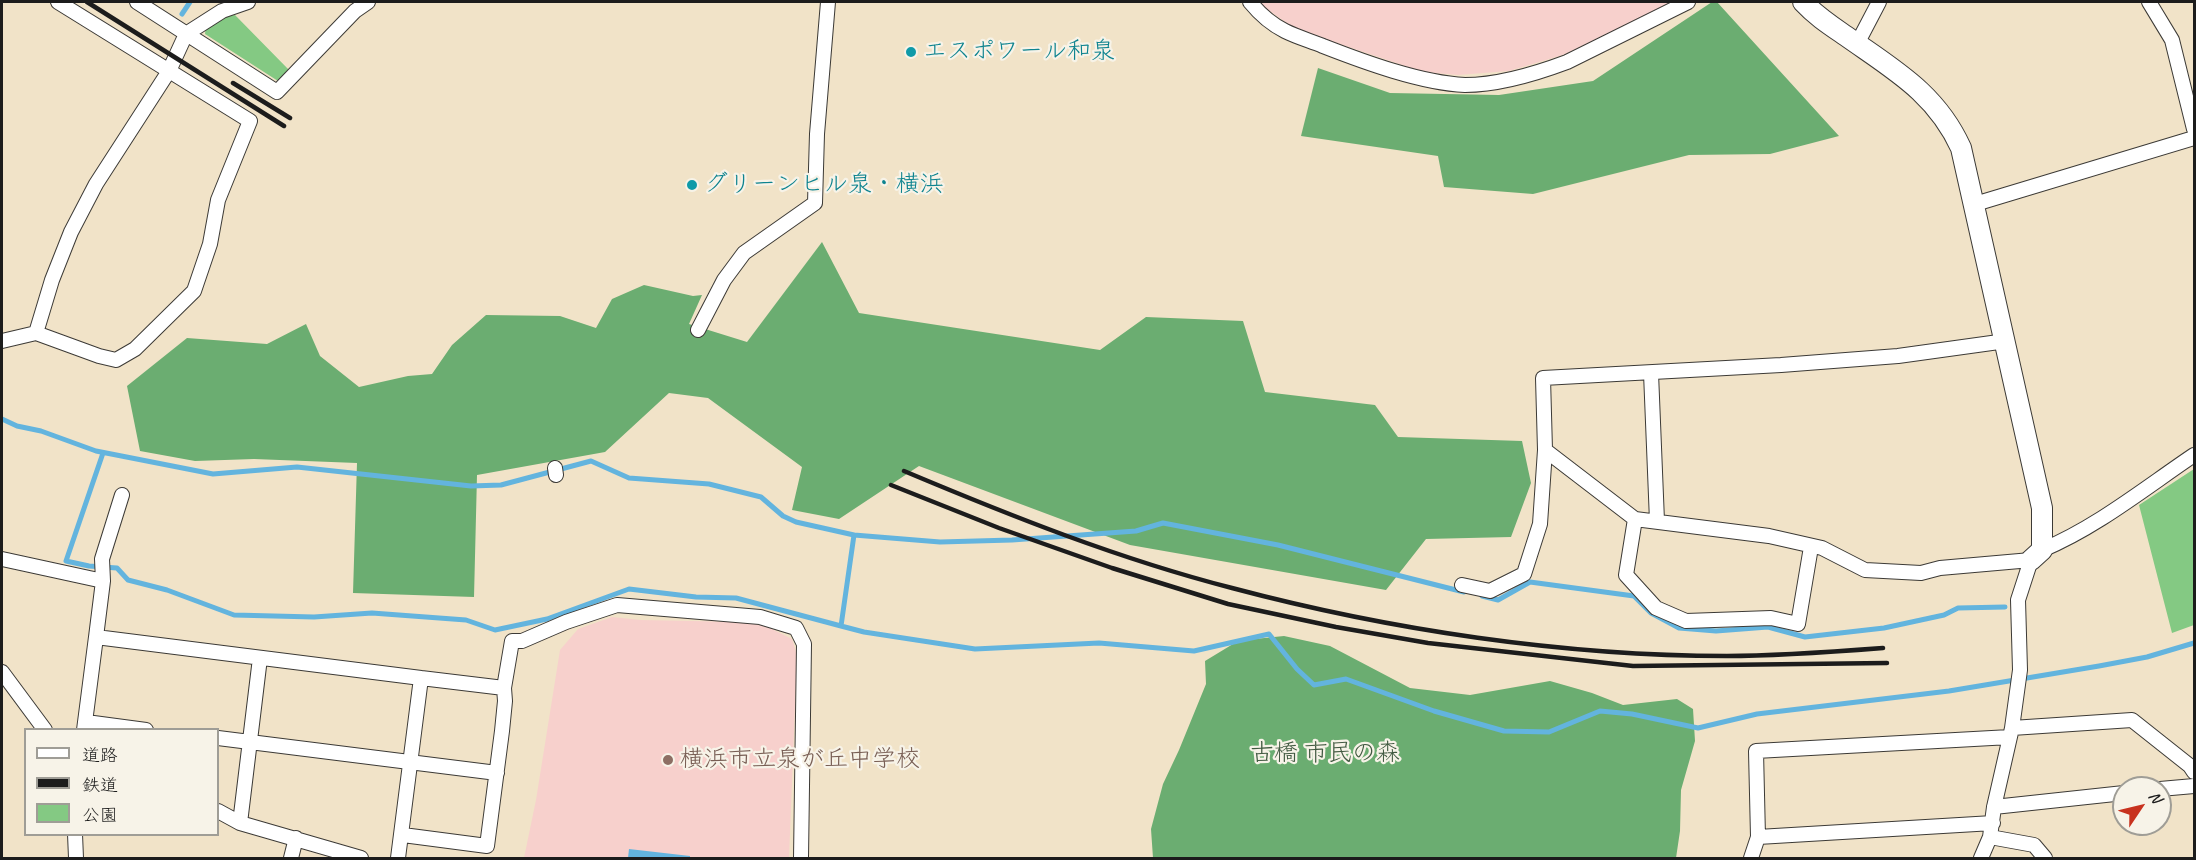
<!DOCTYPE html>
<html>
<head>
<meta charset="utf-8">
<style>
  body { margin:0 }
  #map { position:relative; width:2196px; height:860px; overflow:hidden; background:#f1e3c8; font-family:Caveat,"Klee One",sans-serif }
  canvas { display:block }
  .frame { position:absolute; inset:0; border:3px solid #1c1c1c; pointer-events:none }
  .legend { position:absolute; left:24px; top:728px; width:195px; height:108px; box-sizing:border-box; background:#f7f3e8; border:2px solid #9f9d96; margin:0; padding:8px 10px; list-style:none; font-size:18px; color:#1c1c1c }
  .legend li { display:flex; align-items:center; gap:12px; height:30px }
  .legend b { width:30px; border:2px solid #9f9d96 }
  .north { position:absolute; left:2112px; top:776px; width:60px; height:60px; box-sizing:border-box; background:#f7f3e8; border:2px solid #9f9d96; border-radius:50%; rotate:55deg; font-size:16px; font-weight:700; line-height:24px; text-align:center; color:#1c1c1c }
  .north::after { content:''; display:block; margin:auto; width:21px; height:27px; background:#c8321e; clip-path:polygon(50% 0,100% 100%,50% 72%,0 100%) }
</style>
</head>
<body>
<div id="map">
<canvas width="2196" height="860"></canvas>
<div class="frame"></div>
<ul class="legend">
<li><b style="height:8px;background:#fff"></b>道路</li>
<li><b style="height:8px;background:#1c1c1c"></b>鉄道</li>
<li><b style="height:16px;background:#84c983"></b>公園</li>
</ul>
<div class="north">N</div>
</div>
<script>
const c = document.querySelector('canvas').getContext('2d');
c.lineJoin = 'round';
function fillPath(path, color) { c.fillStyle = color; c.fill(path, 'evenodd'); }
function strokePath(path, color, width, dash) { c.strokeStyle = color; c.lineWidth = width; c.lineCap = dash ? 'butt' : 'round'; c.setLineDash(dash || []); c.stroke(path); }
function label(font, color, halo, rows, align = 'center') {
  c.font = font + ' Caveat,"Klee One",sans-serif'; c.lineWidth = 4.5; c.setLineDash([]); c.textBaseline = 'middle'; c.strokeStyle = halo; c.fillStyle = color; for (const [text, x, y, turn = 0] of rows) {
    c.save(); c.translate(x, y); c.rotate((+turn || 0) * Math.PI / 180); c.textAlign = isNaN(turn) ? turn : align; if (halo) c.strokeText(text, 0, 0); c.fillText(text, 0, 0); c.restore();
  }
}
const built = new Path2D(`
  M 1260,2 L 1674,2 L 1563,55 L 1509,71 L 1458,75 L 1423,72 L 1295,29 L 1264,7 Z
  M 612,617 L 641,620 L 742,622 L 764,625 L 792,639 L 797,655 L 789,858 L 524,858 L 536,800 L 560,650 L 578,629 Z`);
const green = new Path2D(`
  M 235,15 L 289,70 L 278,81 L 205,34 L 206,25 L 222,17 Z
  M 2194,469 L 2194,625 L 2172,633 L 2139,505 Z`);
const forest = new Path2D(`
  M 1712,2 L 1717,2 L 1839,136 L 1770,154 L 1689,155 L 1533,194 L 1444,187 L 1438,156 L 1301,136 L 1318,68 L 1390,93 L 1499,95 L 1593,81 Z
  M 822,242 L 859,313 L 1100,350 L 1146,317 L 1243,321 L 1265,392 L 1375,405 L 1398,437 L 1522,441 L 1531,483 L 1511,537 L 1426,539 L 1386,590 L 1130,545 L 919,466 L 839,519 L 792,510 L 802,467 L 708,398 L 669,393 L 605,452 L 477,475 L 474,597 L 353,593 L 357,463 L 254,459 L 195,461 L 140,451 L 127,386 L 187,338 L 267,344 L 306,324 L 320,356 L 359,387 L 408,376 L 432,374 L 452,345 L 486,315 L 560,316 L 596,328 L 612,299 L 644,285 L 693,296 L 702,295 L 689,324 L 747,342 Z
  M 1284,636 L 1330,646 L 1410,688 L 1470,695 L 1550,681 L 1592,693 L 1623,705 L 1677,699 L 1693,709 L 1695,741 L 1681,790 L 1680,831 L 1676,858 L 1153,858 L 1151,829 L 1163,784 L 1179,750 L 1206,684 L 1205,661 L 1233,644 L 1245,640 Z`);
const water = new Path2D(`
  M 629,849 L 690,856 L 690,858 L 628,858 Z`);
const stream = new Path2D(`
  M 182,14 L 190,2
  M 2,419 L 17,426 L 41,431 L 96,451 L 213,474 L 297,467 L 471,486 L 501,485 L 591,461 L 629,478 L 709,484 L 761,497 L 783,516 L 796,522 L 854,535 L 841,626 L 864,632 L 975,649 L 1099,643 L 1194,651 L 1269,634 L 1297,669 L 1314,685 L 1346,679 L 1434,711 L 1504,731 L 1549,732 L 1600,711 L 1632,714 L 1698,728 L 1757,714 L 1949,691 L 2099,666 L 2147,657 L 2194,643
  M 103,453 L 66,561 L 89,566 L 117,568 L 128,580 L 167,590 L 234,615 L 314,617 L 372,613 L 466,620 L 495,630 L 547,619 L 629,589 L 696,597 L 736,598 L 841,626
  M 854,535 L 940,542 L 1012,540 L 1136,531 L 1163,523 L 1278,545 L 1464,592
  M 1482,596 L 1498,600 L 1530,582 L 1634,596 L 1651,613 L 1679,628 L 1716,631 L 1768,627 L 1805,637 L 1884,628 L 1944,615 L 1958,608 L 2005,607`);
const street = new Path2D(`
  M 137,2 L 277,92 L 355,11 L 368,2
  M 1250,2 C 1259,13 1271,24 1285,31 C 1297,37 1311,41 1323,46 C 1364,62 1421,83 1465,85 C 1499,85 1535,74 1567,62 L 1688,2
  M 2149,2 L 2172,40 L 2194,129
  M 1857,44 L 1879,2
  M 1975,204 L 2194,138
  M 698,330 L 724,280 L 744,253 L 815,203 L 817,134 L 828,2
  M 36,333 L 52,280 L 71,232 L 96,184 L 169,71 L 186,34 L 222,11 L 248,2
  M 2,341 L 36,333 L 99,356 L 116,360 L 135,349 L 194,291 L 210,244 L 218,200 L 250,121 L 58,2
  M 1651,373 L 1657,521
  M 555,468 L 556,475
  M 1635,519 L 1626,575 L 1656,608 L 1686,621 L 1771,618 L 1798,624 L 1811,547
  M 2042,550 C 2097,527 2145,488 2194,455
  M 2,559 L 103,581
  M 1462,585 L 1490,591 L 1524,574 L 1540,524 L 1545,450
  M 96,637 L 103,581 L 102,559 L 122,495
  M 2,672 L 45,730
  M 421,678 L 504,688
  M 86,722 L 146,730
  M 2012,728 L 2132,720 L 2190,766 L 2194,772
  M 84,730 L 96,637 L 421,678 L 398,858
  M 218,738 L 497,773
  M 2160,789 L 2194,786
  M 1994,807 L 2124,793
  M 218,811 L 240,823 L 361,858
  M 240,823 L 260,658
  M 75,834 L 76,858
  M 403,835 L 487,846 L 502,731 L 505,701 L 504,688 L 512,641 L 522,641 L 566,622 L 617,605 L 760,617 L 796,628 L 804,644 L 801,858
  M 1758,837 L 1756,751 L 2010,737
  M 1990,837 L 2034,845 L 2045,858
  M 291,858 L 296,838
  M 1751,858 L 1758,837 L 1993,823
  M 1981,858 L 1990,837 L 1994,807 L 2012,728 L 2020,670 L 2018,600 L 2031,560 L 1940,568 L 1921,573 L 1865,570 L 1822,548 L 1769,536 L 1635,519 L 1545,450 L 1543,378 L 1781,365 L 1898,356 L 2006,341`);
const secondary = new Path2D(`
  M 1803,2 C 1816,16 1830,25 1846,36 C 1894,70 1936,93 1961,148 L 2042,508 L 2042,550 L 2031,560`);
const rail = new Path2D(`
  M 87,2 L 284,126
  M 233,83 L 290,118
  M 904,471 C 1011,516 1119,559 1232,588 C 1390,630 1564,656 1727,656 C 1779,656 1831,652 1883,648
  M 891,485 L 999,528 L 1112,568 L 1228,604 L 1336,627 L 1428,643 L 1633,666 L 1887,663`);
const markers = [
  [911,52,6,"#0f9aa8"],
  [692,185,6,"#0f9aa8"],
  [668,760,6,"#8d6e63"]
];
const cultureNames = [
  ["エスポワール和泉",923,52],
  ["グリーンヒル泉・横浜",704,185]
];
const parkNames = [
  ["古橋 市民の森",1325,754]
];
const educationNames = [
  ["横浜市立泉が丘中学校",680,760]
];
fillPath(built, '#f7d0cc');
fillPath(green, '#84c983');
fillPath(forest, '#6bad71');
fillPath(water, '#63b4de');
strokePath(stream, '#63b4de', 5);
strokePath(street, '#3c3a36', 16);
strokePath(secondary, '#3c3a36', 22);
strokePath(street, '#fff', 14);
strokePath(secondary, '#fff', 20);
strokePath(rail, '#1c1c1c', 4.5);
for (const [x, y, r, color] of markers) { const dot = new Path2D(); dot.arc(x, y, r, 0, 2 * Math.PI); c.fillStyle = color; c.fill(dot); strokePath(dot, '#f7f3e8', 2); }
label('24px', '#0d838f', '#f7f3e8', cultureNames, 'left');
label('24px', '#405940', '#f7f3e8', parkNames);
label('24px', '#785e54', '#f7f3e8', educationNames, 'left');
</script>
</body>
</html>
